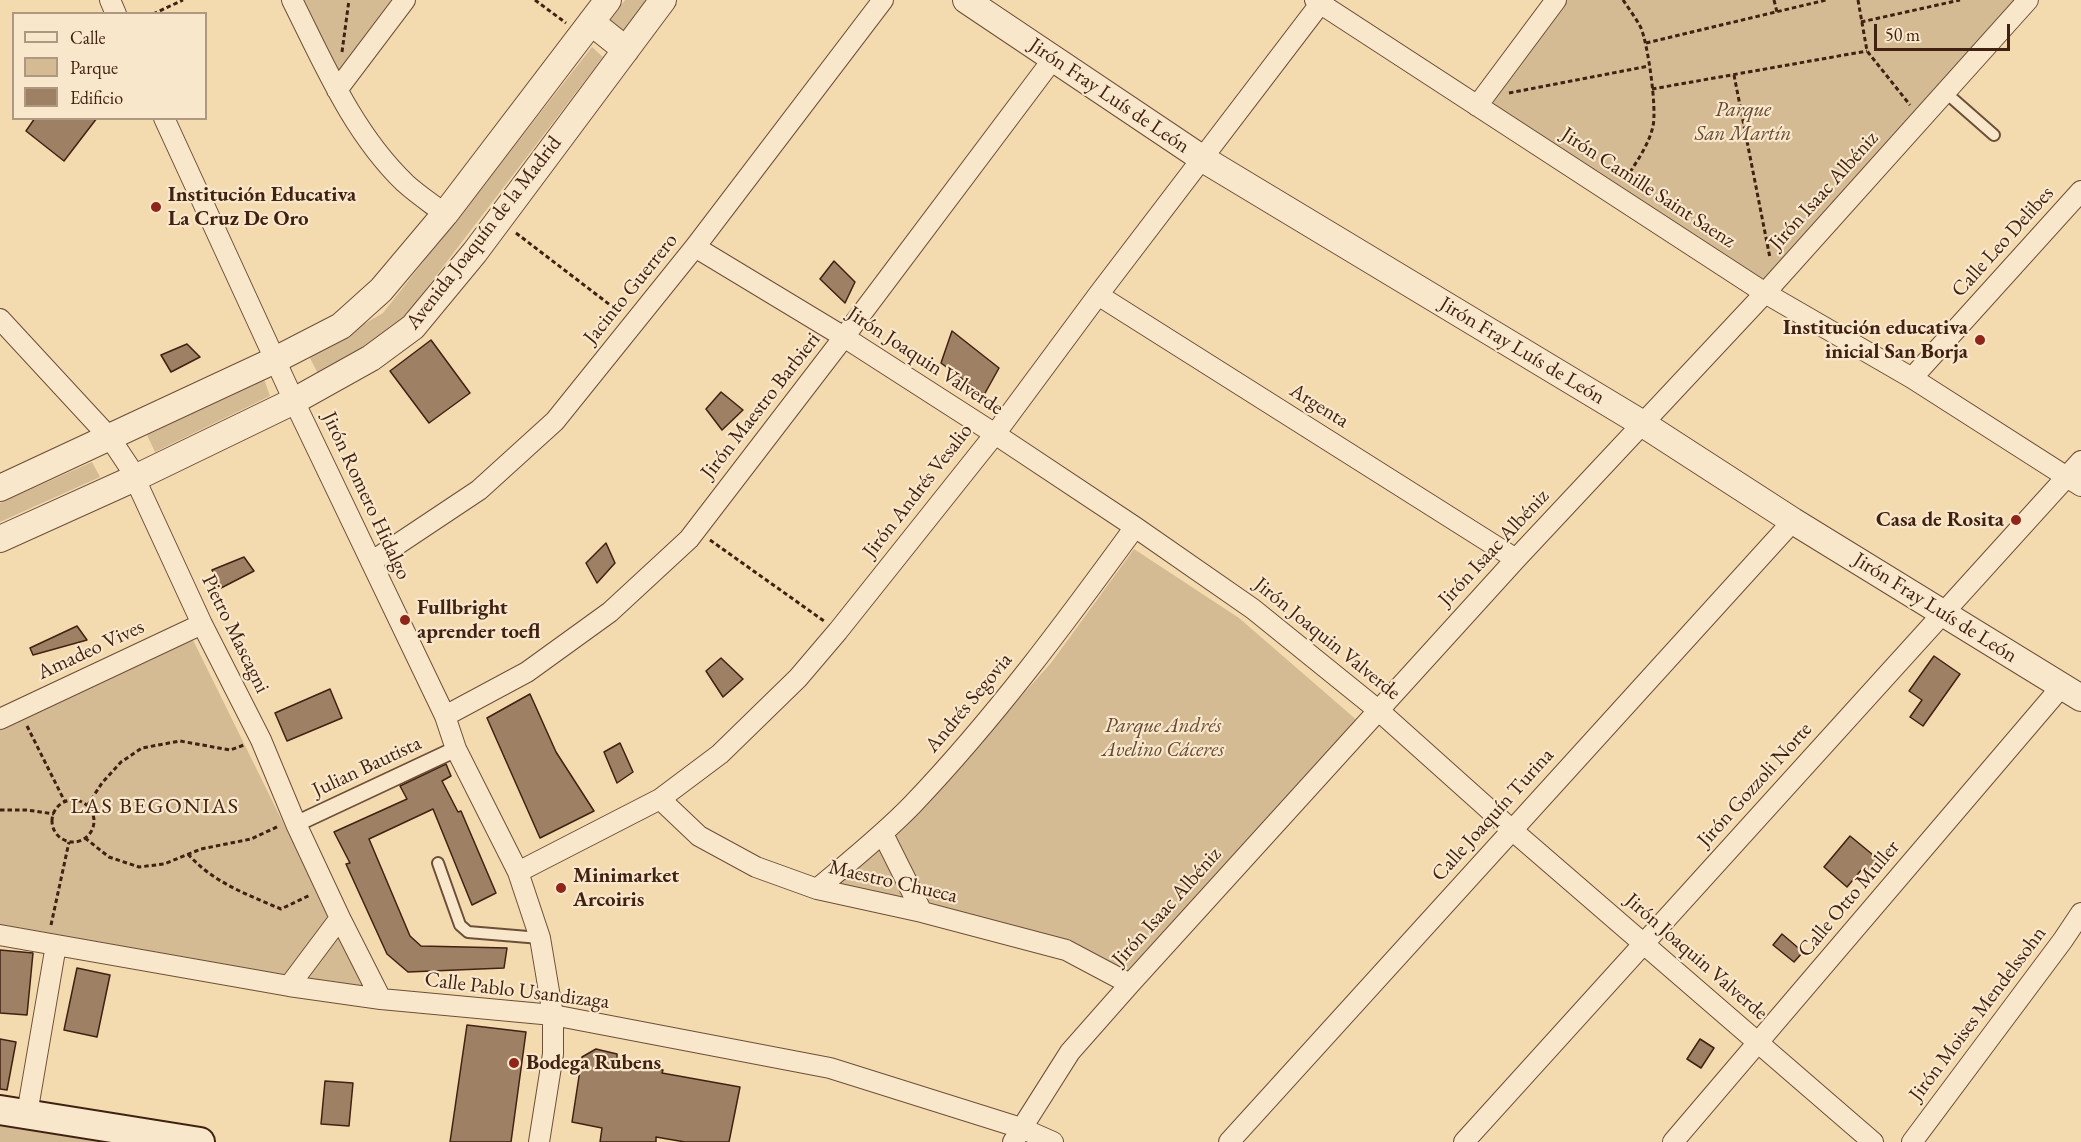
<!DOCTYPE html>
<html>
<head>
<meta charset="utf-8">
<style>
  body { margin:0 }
  #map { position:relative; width:2081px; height:1142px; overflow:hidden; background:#f4daaf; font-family:"EB Garamond",serif }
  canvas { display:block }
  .legend { position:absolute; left:12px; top:12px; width:195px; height:108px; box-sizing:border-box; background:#f8e7cb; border:2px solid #ae9881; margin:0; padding:8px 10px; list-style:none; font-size:18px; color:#402112 }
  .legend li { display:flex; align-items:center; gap:12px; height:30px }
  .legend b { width:30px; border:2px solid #ae9881 }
  .scale { position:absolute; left:1874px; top:24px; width:136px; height:27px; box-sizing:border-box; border:3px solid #402112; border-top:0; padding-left:8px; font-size:18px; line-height:21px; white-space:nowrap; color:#402112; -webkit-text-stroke:4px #f8e7cb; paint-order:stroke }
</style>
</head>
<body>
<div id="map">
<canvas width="2081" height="1142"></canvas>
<ul class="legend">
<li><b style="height:8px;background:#f8e7cb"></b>Calle</li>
<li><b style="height:16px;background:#d5bb94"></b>Parque</li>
<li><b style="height:16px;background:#9e8164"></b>Edificio</li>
</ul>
<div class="scale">50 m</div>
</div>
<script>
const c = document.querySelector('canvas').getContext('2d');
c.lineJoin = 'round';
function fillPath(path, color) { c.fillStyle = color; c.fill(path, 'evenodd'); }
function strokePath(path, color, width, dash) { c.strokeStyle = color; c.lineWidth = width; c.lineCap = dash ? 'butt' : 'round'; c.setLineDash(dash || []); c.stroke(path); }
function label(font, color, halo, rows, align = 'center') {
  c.font = font + ' "EB Garamond",serif'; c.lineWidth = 4.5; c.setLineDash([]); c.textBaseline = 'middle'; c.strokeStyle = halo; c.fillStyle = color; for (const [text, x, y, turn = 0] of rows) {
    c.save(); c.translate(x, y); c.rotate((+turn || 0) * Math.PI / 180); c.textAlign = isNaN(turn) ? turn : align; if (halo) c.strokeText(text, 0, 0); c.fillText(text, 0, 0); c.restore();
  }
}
const green = new Path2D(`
  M 299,0 L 395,0 L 335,79 Z
  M 625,0 L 648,0 L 622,33 L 609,21 Z
  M 1567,0 L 2018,0 L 1764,284 L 1491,103 Z
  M 592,47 L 603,57 L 394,331 L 318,374 L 309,356 L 383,313 Z
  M 264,379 L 270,396 L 155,452 L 147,435 Z
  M 92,462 L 100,477 L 0,522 L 0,503 Z
  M 1134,549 L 1239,618 L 1359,722 L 1129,976 L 926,907 L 892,840 L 1051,663 Z
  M 191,636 L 330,918 L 285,978 L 0,929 L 0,728 Z
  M 882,848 L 913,906 L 831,892 Z
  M 336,928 L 370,987 L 298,981 Z
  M 0,1119 L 131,1142 L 0,1142 Z`);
const building = new Path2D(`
  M 35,118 L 97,118 L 64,161 L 26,131 Z
  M 834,261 L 855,282 L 845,303 L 820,279 Z
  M 952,331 L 999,368 L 984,395 L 941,363 Z
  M 431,340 L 470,393 L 429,423 L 390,371 Z
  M 187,344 L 200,357 L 171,372 L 161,355 Z
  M 721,392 L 743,410 L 722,430 L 706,409 Z
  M 606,543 L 615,563 L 597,583 L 586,563 Z
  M 244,557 L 254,571 L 221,588 L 212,570 Z
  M 77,626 L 87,640 L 33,655 L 30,648 Z
  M 1934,656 L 1960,674 L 1923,726 L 1910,717 L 1922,700 L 1909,691 Z
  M 721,658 L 743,679 L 723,697 L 706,671 Z
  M 330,689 L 342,718 L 287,741 L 275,713 Z
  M 530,694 L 556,752 L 594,811 L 540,838 L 487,718 Z
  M 620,743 L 633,772 L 617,783 L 604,752 Z
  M 446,764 L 451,776 L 442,781 L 458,812 L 461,811 L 496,893 L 472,905 L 433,809 L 369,839 L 410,936 L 421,946 L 507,948 L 504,968 L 408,972 L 387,954 L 346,864 L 350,863 L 334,832 L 407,799 L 400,786 Z
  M 1850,836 L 1878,859 L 1866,873 L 1862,869 L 1847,887 L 1824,867 Z
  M 1782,934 L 1803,952 L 1794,962 L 1773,945 Z
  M 0,950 L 33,953 L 27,1015 L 0,1013 Z
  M 77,968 L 110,975 L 97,1037 L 64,1030 Z
  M 467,1025 L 526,1032 L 511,1142 L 450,1142 Z
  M 0,1039 L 16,1042 L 7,1090 L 0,1089 Z
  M 1700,1039 L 1714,1048 L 1701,1068 L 1687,1059 Z
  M 596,1049 L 617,1054 L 617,1059 L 642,1064 L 641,1067 L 663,1070 L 662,1073 L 740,1087 L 729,1142 L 685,1142 L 656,1137 L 656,1142 L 600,1142 L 602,1128 L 572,1122 L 582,1057 Z
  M 325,1081 L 353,1083 L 349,1126 L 321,1124 Z`);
const path = new Path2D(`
  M 535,0 L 566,23
  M 1623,0 C 1629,9 1636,18 1641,28 C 1648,45 1657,108 1653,126 C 1649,145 1635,164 1625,180
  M 1774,0 L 1777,12
  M 1858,0 L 1867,51 L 1910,105
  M 153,14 L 183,0
  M 1861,22 L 1960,0
  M 1646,43 L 1826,0
  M 342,52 L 349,0
  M 1734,75 L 1770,258
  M 1652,89 L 1867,51
  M 1509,93 L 1649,66
  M 516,233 L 618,311
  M 710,540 L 824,621
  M 27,726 L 65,802
  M52 821a21 21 0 1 1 42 0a21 21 0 1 1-42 0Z
  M 87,806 L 102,783 L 121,762 L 142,748 L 180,741 L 230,750 L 244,745
  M 0,810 L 27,810 L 54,814
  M 85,838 L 109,857 L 139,867 L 164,864 L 201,849 L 251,839 L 279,826
  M 188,854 C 212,882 248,895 281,909 L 310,895
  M 51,925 L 69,842`);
const service = new Path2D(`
  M 1945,92 L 1994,135
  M 438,863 L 460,925 L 468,932 L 540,938`);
const pedestrian = new Path2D(`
  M 296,824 L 456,749`);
const minor = new Path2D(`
  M 110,0 L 116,14
  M 292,0 C 324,64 353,133 405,183 C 417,194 432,204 445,214
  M 1315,0 L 1765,293 L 1912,378 L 2081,486
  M 337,90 L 405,0
  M 1477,106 L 1556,0
  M 164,118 L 294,401 L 445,716 L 456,749 L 518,872 L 540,938 L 553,1015 L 553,1054 L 539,1142
  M 695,247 L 844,337 L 995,434 L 1135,527 L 1253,609 L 1378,710 L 1512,830 L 1873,1142
  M 1098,295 L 1516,559
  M 0,319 L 110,438 L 130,468 L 202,624 L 261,740 L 296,824 L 340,918 L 381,999
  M 1912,378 L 2081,191
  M 371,562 L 479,490 L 555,421 L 695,247 L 883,0
  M 445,716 L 527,672 L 610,612 L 689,539 L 844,337 L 1053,59
  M 0,719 L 202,624
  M 660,799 L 699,836 L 756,867 L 817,889 L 922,912 L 1066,950 L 1130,984
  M 883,834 L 922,912
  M 518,872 L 660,799 L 720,754 L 798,678 L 838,631 L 995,434 L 1098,295 L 1323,0
  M 817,889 C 849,862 883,835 912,805 C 995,718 1065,623 1135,527
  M 0,935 L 289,986 L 381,999 L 553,1015 L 830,1068 L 1021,1128 L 1053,1142
  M 289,986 L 340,918
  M 27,1114 L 56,945
  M 1013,1142 L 1070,1052 L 1130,984 L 1516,559 L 1765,293 L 2028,0
  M 1229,1142 L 1793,521
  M 1464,1142 L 2081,461
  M 1673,1142 L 2062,686
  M 1912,1142 L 2063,940 L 2081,913`);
const tertiary = new Path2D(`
  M 966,0 L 1203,159 L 1643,424 L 1793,521 L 2081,698
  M 591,22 L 626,50
  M 0,488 L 275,360 L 341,326 L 381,290 L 445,214 L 608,0
  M 0,539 L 135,478 L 294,401 L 371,358 L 413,327 L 475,252 L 663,0`);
const secondary = new Path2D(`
  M 0,1110 L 200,1142`);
const markers = [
  [156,207,6,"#8f2418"],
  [1980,340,6,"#8f2418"],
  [2016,520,6,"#8f2418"],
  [405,620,6,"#8f2418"],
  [561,888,6,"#8f2418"],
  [514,1063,6,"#8f2418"]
];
const streetNames = [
  ["Jirón Fray Luís de León",1109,96,34],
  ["Jirón Camille Saint Saenz",1648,188,33],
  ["Jirón Isaac Albéniz",1824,191,-48],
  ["Avenida Joaquín de la Madrid",484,233,-52],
  ["Calle Leo Delibes",2003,242,-48],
  ["Jacinto Guerrero",631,289,-51],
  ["Jirón Fray Luís de León",1522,351,31],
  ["Jirón Joaquin Valverde",925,361,33],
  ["Jirón Maestro Barbieri",761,406,-52],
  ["Argenta",1319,406,32],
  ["Jirón Andrés Vesalio",918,491,-52],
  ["Jirón Romero Hidalgo",366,496,65],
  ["Jirón Isaac Albéniz",1494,548,-47],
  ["Jirón Fray Luís de León",1935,608,32],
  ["Pietro Mascagni",235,634,64],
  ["Jirón Joaquin Valverde",1327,639,39],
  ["Amadeo Vives",91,650,-25],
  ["Andrés Segovia",969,703,-50],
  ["Julian Bautista",367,767,-25],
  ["Jirón Gozzoli Norte",1755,785,-48],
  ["Calle Joaquín Turina",1493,815,-48],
  ["Maestro Chueca",893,882,13],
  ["Calle Otto Muller",1849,899,-50],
  ["Jirón Isaac Albéniz",1167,907,-48],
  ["Jirón Joaquin Valverde",1696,957,41],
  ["Calle Pablo Usandizaga",517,991,7],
  ["Jirón Moises Mendelssohn",1978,1014,-53]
];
const parkNames = [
  ["Parque",1743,110],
  ["San Martín",1743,134],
  ["Parque Andrés",1163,726],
  ["Avelino Cáceres",1163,750]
];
const poiNames = [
  ["Institución Educativa",168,195],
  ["La Cruz De Oro",168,219],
  ["Institución educativa",1968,328,"right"],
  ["inicial San Borja",1968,352,"right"],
  ["Casa de Rosita",2004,520,"right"],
  ["Fullbright",417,608],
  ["aprender toefl",417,632],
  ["Minimarket",573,876],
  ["Arcoiris",573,900],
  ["Bodega Rubens",526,1063]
];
const neighbourhoodNames = [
  ["LAS BEGONIAS",155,807]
];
fillPath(green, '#d5bb94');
fillPath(building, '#9e8164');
strokePath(building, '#402112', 1.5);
strokePath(service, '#6d4f39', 14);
strokePath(pedestrian, '#6d4f39', 18);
strokePath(minor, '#6d4f39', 22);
strokePath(tertiary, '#6d4f39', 28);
strokePath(secondary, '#402112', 32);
strokePath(path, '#402112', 3, [4.5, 3]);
strokePath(service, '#f8e7cb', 10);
strokePath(pedestrian, '#f8e7cb', 15);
strokePath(minor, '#f8e7cb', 20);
strokePath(tertiary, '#f8e7cb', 26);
strokePath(secondary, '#f8e7cb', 28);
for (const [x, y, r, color] of markers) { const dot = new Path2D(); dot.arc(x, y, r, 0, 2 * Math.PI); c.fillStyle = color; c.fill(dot); strokePath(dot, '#f8e7cb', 2); }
label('21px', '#402112', '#f8e7cb', streetNames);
label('italic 21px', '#654832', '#f8e7cb', parkNames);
label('bold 21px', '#402112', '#f8e7cb', poiNames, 'left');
c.letterSpacing = '1.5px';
label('22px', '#402112', '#f8e7cb', neighbourhoodNames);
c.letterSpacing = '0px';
</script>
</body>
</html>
